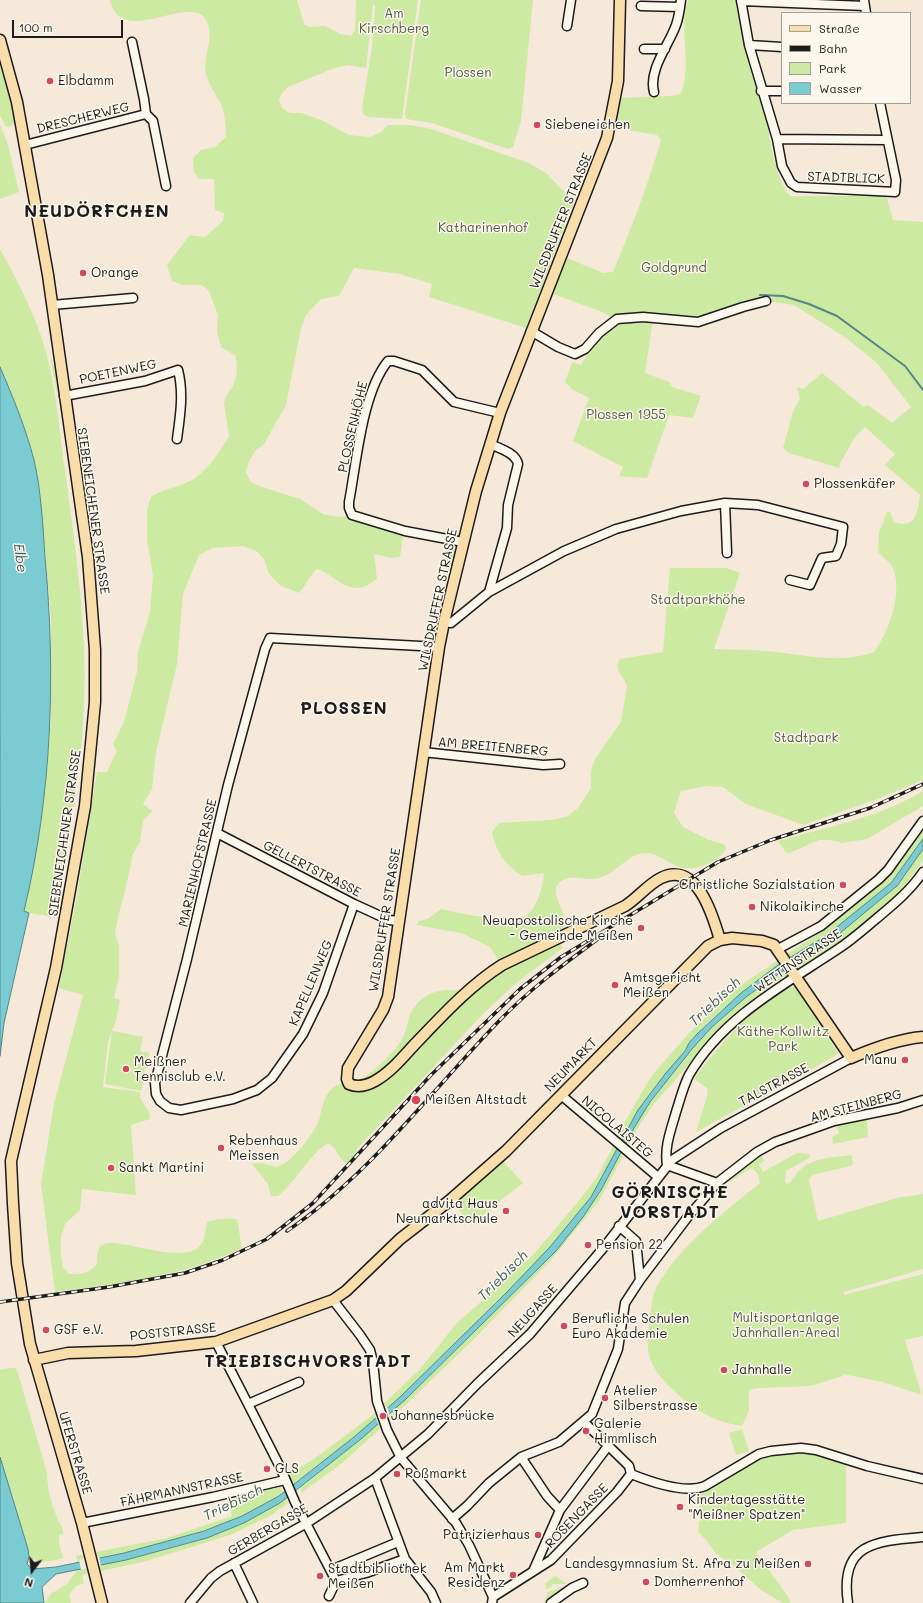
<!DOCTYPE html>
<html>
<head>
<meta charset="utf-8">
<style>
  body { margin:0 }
  #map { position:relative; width:923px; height:1603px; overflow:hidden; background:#f6e9da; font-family:Mali,sans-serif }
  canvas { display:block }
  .legend { position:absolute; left:781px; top:12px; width:130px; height:92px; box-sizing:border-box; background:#fbf7ec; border:1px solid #a29f99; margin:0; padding:5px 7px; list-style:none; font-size:12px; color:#1c1c1c }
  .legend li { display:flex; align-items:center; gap:8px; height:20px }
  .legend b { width:20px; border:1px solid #a29f99 }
  .north { position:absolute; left:12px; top:1551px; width:40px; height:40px; -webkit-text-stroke:3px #fbf7ec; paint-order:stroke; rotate:196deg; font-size:11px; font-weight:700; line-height:16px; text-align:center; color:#1c1c1c }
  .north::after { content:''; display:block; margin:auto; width:14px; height:18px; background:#1c1c1c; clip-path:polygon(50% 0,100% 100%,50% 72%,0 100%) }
  .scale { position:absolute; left:12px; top:20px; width:111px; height:18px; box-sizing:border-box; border:2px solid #1c1c1c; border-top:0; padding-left:5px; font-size:12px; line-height:14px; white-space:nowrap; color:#1c1c1c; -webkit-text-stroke:3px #fbf7ec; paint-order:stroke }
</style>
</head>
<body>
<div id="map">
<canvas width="923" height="1603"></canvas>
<ul class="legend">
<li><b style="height:5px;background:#f9deab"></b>Straße</li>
<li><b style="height:5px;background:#1c1c1c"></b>Bahn</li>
<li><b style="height:11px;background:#cceaa1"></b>Park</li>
<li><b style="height:11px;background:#7acbd2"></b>Wasser</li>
</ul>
<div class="north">N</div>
<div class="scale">100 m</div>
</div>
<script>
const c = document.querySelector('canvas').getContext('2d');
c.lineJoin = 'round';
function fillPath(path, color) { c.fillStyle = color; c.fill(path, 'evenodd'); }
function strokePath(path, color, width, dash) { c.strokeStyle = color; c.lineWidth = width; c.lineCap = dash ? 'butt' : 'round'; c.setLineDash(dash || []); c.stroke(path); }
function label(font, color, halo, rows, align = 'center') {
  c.font = font + ' Mali,sans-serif'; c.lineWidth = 3; c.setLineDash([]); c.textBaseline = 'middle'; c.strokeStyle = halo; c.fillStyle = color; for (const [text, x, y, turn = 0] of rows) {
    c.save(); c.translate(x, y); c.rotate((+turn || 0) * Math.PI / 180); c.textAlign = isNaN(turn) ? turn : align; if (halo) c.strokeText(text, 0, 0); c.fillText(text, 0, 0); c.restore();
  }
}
const green = new Path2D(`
  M 110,0 L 297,0 L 304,24 L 310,27 L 325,26 L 340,34 L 351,36 L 355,30 L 356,0 L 418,0 L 402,119 L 369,117 L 364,115 L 362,109 L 372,47 L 375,6 L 373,4 L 366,68 L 347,65 L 332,69 L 288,87 L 282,93 L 279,100 L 282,108 L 290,113 L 301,113 L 321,120 L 349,135 L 370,137 L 381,132 L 388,125 L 411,125 L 431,129 L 529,163 L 546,173 L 574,202 L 526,328 L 429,297 L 432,284 L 400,274 L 354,268 L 339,296 L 321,299 L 306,315 L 301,328 L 286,405 L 264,444 L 256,450 L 249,461 L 246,472 L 251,482 L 259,486 L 300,499 L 323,514 L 339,517 L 350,515 L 403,535 L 400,557 L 391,558 L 374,554 L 377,579 C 373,581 368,586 363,587 C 345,592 333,574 317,569 C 310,574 306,586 299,593 L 281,586 L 269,574 L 264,559 L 256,551 L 243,546 L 213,548 L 199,555 L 183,594 L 177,664 L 156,752 L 152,789 L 143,804 L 152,811 L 143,821 L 140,842 L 133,854 L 125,891 L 119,913 L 115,933 L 119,946 L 119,977 L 114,998 L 120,1000 L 116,1020 L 108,1042 L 103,1087 L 140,1092 C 139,1104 151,1108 150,1119 L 131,1125 L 136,1195 L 82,1189 L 80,1210 L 65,1224 L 61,1237 L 61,1256 L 63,1267 L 69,1274 C 82,1275 89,1273 97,1264 L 97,1255 L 100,1246 C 103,1245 106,1243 109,1243 C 128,1241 189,1266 202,1243 C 205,1238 206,1228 207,1222 C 213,1219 231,1218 237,1219 L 242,1248 C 184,1277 118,1283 55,1292 L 41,1184 L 54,1104 L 83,995 L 59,988 L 77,895 L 97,772 L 107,772 L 117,751 L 113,744 L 124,722 L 137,672 L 138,652 L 150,612 L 153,576 L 147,540 L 147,510 L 151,497 C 163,489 175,488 188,482 C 206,474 218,453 229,437 L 224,403 L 226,396 L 233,386 L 237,373 L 236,356 L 221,347 L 217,332 L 218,315 L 209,291 L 202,285 L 183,285 L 172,281 L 167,265 L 190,235 L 205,237 L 223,221 L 224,213 L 215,210 L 214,179 L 199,179 L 194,172 L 193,158 L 201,150 L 215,147 L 226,137 C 226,126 225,114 221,104 C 216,94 208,84 206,73 C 202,53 219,32 202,15 C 180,0 120,46 110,0 Z
  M 421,0 L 533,0 L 521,121 L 513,147 L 508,149 L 432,123 L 406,119 L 405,114 Z
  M 688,0 L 741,0 L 768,112 L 765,114 C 770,137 775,179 790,196 L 877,196 L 886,194 L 893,220 L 923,222 L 923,780 L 872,801 L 803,825 L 746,804 L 723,787 L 707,786 L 681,791 L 674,813 L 683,827 L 709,840 L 724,844 L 726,848 C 720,863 692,873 677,866 C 667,862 657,853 646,853 C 628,853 616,874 599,878 C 585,882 570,871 558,884 C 550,895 567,911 564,925 C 563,929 560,934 558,939 L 563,948 L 516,983 L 480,1017 L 356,1150 L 357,1153 L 347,1164 C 338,1159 337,1147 328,1143 C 308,1156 297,1180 278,1196 L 271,1196 L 268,1184 L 252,1164 L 262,1163 L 277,1167 C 291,1163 314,1134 319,1120 C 322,1111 322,1100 329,1092 C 337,1081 347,1084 359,1080 C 364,1078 370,1073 374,1070 C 383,1062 394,1052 401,1041 C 406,1033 407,1024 410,1015 C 419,993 444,985 466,993 L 502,965 L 490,947 L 461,933 L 416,925 L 419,921 L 428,919 L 441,909 C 458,913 509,924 524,917 C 537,910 543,887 544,873 L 522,876 C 504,863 497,854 492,832 L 499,823 L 551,820 L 566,817 L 578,808 L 591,788 L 591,771 L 595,759 L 621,722 L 627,686 C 624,675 613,671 620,659 L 663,652 L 670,568 L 726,568 L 740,573 L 714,649 C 731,650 748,649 766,651 C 804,654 836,665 874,652 C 889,632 903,593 893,568 C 890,562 882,557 878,552 L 879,533 L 887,512 L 890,512 L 894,522 C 916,530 918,511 920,495 L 885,465 L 895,454 L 865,427 L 855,437 L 839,465 L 840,468 L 789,453 L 783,448 L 793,412 L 800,398 L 797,387 L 803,389 L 822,373 L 864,407 L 868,405 L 892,423 L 911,407 L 876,362 L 846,338 L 794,305 L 766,301 L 777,295 L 695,319 L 632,314 L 611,318 L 605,313 L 551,293 L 567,258 L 603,273 L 613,272 C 631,229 648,185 661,140 L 657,135 L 610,127 L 616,98 L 672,96 L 680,94 L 682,91 C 692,61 678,29 688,0 Z
  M 0,61 L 17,124 L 6,127 L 0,116 Z
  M 0,124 L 8,145 L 19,192 L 0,199 Z
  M 0,249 C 17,280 37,318 46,352 C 57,393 60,437 66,478 C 77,560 89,641 83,724 C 79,789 65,853 53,917 L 24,912 L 43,805 L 51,720 L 51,618 L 43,530 L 34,461 L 11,393 L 0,367 Z
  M 653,319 L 645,373 L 669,382 L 672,387 L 701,396 L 693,418 L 669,415 L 647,478 L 619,476 L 623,467 L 573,441 L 589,398 L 573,390 L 565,382 L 572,362 L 581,365 C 602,328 611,321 653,319 Z
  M 49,351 L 58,380 L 56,380 L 59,392 L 57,393 Z
  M 447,543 L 456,551 L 451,570 L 443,565 Z
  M 923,791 L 923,806 L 867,839 L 842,843 L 831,840 L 819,840 L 787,854 L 778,841 C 827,827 878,818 923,791 Z
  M 923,828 L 923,839 L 891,883 L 827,935 L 741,993 L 706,1024 L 689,1043 L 685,1051 L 665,1074 L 638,1110 L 591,1197 L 533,1266 L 400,1397 L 354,1437 L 293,1484 L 289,1474 L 314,1459 L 370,1417 L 421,1368 L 456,1324 L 533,1255 L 578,1202 L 599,1174 L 625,1122 L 642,1092 L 654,1073 L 690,1032 L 741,985 L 828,927 L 883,882 L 898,865 Z
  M 923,849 L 923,861 L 899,893 L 843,940 L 766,989 L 723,1025 L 654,1104 L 640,1124 L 599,1201 L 551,1260 L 475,1338 L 391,1419 L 341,1464 L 301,1493 L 301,1488 L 406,1399 L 556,1251 L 583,1217 L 601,1190 L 634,1128 L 650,1102 L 692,1049 L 712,1027 L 746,997 L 798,960 L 840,933 L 897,886 Z
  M 793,986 L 797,989 L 838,1053 L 835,1056 L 696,1132 L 708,1093 L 707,1088 L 694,1079 C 721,1043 752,1006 793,986 Z
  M 112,1031 L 143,1037 L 140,1051 L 149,1053 L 141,1091 L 105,1084 Z
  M 867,1120 L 868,1137 L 833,1144 L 832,1137 L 839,1133 L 836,1125 Z
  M 760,1152 L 764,1161 L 759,1165 L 763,1172 L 797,1153 L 810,1154 L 809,1158 L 786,1171 L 785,1182 L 788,1184 C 794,1180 796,1172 802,1168 C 814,1158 835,1157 851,1155 L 852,1157 L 853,1164 L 851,1166 L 812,1175 L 809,1180 L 818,1221 L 897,1198 L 923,1194 L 923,1269 L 844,1292 L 844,1295 L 923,1274 L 923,1336 L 905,1340 L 922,1395 L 883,1382 L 843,1374 L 843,1376 L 810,1386 L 758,1388 L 749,1390 L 749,1411 L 742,1426 C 712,1422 690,1407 669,1386 C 649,1366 645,1352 649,1324 C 651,1312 651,1299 656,1288 C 678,1247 724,1212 760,1183 L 758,1174 L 752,1168 L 725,1184 L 727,1178 Z
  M 503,1161 L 523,1183 L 491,1208 L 491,1209 L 472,1225 L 454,1204 Z
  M 11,1368 L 16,1368 L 18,1373 L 47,1473 C 47,1487 51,1503 57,1517 C 60,1525 62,1524 63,1534 L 59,1535 L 59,1543 L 63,1558 C 49,1562 42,1564 29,1557 L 0,1457 L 0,1370 Z
  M 742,1429 L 749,1451 L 736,1455 L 729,1433 Z
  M 786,1449 L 846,1458 L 846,1523 L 793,1530 L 756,1552 L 789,1598 L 790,1603 L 783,1603 L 761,1590 L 733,1565 L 715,1553 L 708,1542 L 698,1532 L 700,1517 L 697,1489 L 747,1460 Z
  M 280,1487 L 283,1492 L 279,1496 C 266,1503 254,1511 241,1516 C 190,1539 133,1551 78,1562 L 76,1556 L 167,1538 L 232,1516 L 227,1499 Z
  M 286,1498 L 288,1503 L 270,1516 L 230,1535 L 143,1562 L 82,1575 L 84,1583 L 75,1587 L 69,1595 L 71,1603 L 45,1603 L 51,1594 L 68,1583 L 79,1568 C 149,1555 227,1541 286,1498 Z
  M 555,1576 L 567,1584 L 553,1584 L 550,1588 L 546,1589 L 545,1583 Z
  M 563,1587 L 568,1587 L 555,1599 L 544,1603 L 548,1592 Z`);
const water = new Path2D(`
  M 0,367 C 13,397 26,429 34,460 C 41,489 43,527 45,557 C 56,675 52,795 24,911 L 29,913 L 4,1023 L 0,1056 Z
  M 923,839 L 923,849 L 897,886 L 840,933 L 798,960 L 746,997 L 712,1027 L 692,1049 L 650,1102 L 634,1128 L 601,1190 L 583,1217 L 556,1251 L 406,1399 L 361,1439 L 280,1503 L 244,1523 L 207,1538 L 126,1560 L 56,1574 L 42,1587 L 44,1603 L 0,1603 L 0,1457 L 28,1549 L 29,1557 L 27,1564 L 32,1569 L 56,1567 L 124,1553 L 204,1531 L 242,1516 L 279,1496 L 354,1437 L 400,1397 L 506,1293 L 549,1248 L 591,1197 L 638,1110 L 665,1074 L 685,1051 L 689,1043 L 697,1034 L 741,993 L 778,965 L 827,935 L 891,883 Z`);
const pier = new Path2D(`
  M 387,1406 L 390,1416 L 379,1426 L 375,1416 Z
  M 99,1556 L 101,1566 L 81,1570 L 79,1560 Z`);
const stream = new Path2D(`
  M 760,295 L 783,296 L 809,304 L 837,316 L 905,366 L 923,390`);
const minor = new Path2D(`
  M 741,0 L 749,45 L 777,139 L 782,166 L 791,183 L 797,187 L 895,192 L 896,180 L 880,103
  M 864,0 L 866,13
  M 741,1 L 865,6
  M 641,6 L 680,7
  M 567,26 L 571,0
  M 132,42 L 144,99 L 146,114 L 153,121 L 166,186
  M 749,45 L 782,47
  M 644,49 L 665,49
  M 761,91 L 782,91
  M 654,92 C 648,70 669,45 676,25 C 679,17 680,8 681,0
  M 777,139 L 887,140
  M 25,145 L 146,114
  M 52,305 L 133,298
  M 531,331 L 558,347 L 575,354 L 585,349 L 599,333 L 617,319 L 643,317 L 698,322 L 743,307 L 766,301
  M 64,396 L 145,381 L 178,370 C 184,393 180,417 177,439
  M 725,503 L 727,553
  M 463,542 L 405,531 L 352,515 L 349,508 L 349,502 C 357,460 362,393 388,361 L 394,361 L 422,370 L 454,402 L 500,413
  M 489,592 L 507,528 L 508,505 L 518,464 C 516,453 499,448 490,444
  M 444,622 L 451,623 L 489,592 L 564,551 L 616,529 L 681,511 L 725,503 L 758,505 L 843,527 L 841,544 L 836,556 L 822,558 L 810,585 L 790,580
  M 423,752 L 543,765 L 560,764
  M 217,833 L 354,904 L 389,920 L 398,921
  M 354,904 L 323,993 L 303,1034 L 272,1078 L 257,1090 L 233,1099 L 181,1110 L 169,1108 L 160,1101 L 156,1094 L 155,1083 L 187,959 L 228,785 L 265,649 L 270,638 L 439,647
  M 778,949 L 821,926 L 879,879 L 888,870 L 923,821
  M 561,1095 L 658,1177
  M 667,1165 C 664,1147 671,1130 676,1112 C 680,1100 683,1087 689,1075 C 723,1017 784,985 838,949 C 852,940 864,929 876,919 C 894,904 910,891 923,872
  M 667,1165 L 717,1183
  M 619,1226 L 636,1241 L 640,1280
  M 333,1300 L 360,1335 L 370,1350 L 373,1362 L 377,1401 L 387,1430 L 401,1458 L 456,1523 L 469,1545 L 493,1597 L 492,1603
  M 216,1342 L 248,1404 L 281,1469 L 295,1502 L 336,1581
  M 248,1404 L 299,1382
  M 584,1422 L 629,1466 L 631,1474 C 651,1482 686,1494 705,1486 L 759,1454 L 771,1451 L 801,1448 L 816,1450 L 867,1466 L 923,1479
  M 521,1457 L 547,1496 L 560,1510
  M 375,1478 L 405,1559 L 431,1592 L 436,1603
  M 452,1519 L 467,1506 L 489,1483 L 521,1457 L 559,1442 L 592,1414 L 618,1349 L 625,1303 L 640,1280 L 687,1218 L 717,1183 L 757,1152 L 775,1142 L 834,1121 L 898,1108 L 923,1100
  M 82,1523 L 213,1497 L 285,1480
  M 234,1563 L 253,1603
  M 534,1569 L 560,1510 L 608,1446
  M 331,1570 L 398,1542
  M 336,1581 L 366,1573 L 405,1559
  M 329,1596 L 336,1581
  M 493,1597 L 551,1560 L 617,1492 L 631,1474
  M 190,1603 L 211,1578 L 220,1571 L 307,1523 L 375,1478 L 428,1434 L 478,1383 L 530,1334 L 605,1246 L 672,1160 L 721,1128 L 851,1058
  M 551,1603 L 572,1588 L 583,1583
  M 848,1603 C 839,1543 876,1541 923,1537`);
const major = new Path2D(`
  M 620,0 L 618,81 L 607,138 L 500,413 L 476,491 L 444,622 L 439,647 L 388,997 L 383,1010 L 348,1068 L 347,1079 L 349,1084 C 358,1088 366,1086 375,1081 C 391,1072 403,1057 415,1044 C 442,1016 469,986 502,965 L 625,906 C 638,898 647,885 661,878 C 697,860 713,916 720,940
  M 0,40 L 17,102 L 48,275 L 88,557 L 95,650 L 95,702 L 85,806 L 56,968 L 11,1161 L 13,1204 L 17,1263 L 30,1344 L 82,1523 L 102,1603
  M 34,1360 L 68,1353 L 136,1351 L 216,1342 L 333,1300 L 346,1291 L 400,1239 L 449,1201 L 506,1151 L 708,946 L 720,940 L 732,938 L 762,941 L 774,945 L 851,1058 C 874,1048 898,1039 923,1037`);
const rail = new Path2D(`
  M 287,1231 C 370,1175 431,1091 500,1020 C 530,989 564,964 598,939
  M 0,1302 L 109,1287 L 185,1273 L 223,1260 L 267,1239 L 313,1203 L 431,1075 L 520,989 L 561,957 L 718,862 L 771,840 L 870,808 L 923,784`);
const markers = [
  [50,81,4,"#d1495b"],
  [537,125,4,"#d1495b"],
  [83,273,4,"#d1495b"],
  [806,484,4,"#d1495b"],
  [843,885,4,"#d1495b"],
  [752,907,4,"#d1495b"],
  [641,928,4,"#d1495b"],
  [615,985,4,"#d1495b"],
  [905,1060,4,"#d1495b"],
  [126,1069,4,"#d1495b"],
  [416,1100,5,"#d1495b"],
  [221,1148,4,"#d1495b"],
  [111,1168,4,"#d1495b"],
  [506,1211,4,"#d1495b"],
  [588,1245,4,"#d1495b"],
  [564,1326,4,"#d1495b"],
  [46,1330,4,"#d1495b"],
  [724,1370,4,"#d1495b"],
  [605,1398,4,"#d1495b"],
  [383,1416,4,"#d1495b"],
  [586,1431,4,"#d1495b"],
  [267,1469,4,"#d1495b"],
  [397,1474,4,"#d1495b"],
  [680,1507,4,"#d1495b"],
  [538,1535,4,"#d1495b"],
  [808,1564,4,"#d1495b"],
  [513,1575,4,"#d1495b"],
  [320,1576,4,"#d1495b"],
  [646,1582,4,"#d1495b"]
];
const parkNames = [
  ["Am",394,14],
  ["Kirschberg",394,29],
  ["Plossen",468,73],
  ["Katharinenhof",483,228],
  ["Goldgrund",674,268],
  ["Plossen 1955",626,415],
  ["Stadtparkhöhe",698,600],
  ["Stadtpark",806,738],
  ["Käthe-Kollwitz",783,1032],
  ["Park",783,1047],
  ["Multisportanlage",786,1318],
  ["Jahnhallen-Areal",786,1333]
];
const poiNames = [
  ["Elbdamm",58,81],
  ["Siebeneichen",545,125],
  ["Orange",91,273],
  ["Plossenkäfer",814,484],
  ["Christliche Sozialstation",835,885,"right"],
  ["Nikolaikirche",760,907],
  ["Neuapostolische Kirche",633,921,"right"],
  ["- Gemeinde Meißen",633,936,"right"],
  ["Amtsgericht",623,978],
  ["Meißen",623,993],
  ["Manu",897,1060,"right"],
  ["Meißner",134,1062],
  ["Tennisclub e.V.",134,1077],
  ["Meißen Altstadt",425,1100],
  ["Rebenhaus",229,1141],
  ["Meissen",229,1156],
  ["Sankt Martini",119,1168],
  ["advita Haus",498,1204,"right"],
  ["Neumarktschule",498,1219,"right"],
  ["Pension 22",596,1245],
  ["Berufliche Schulen",572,1319],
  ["Euro Akademie",572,1334],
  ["GSF e.V.",54,1330],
  ["Jahnhalle",732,1370],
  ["Atelier",613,1391],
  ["Silberstrasse",613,1406],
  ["Johannesbrücke",391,1416],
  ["Galerie",594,1424],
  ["Himmlisch",594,1439],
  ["GLS",275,1469],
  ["Roßmarkt",405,1474],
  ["Kindertagesstätte",688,1500],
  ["\"Meißner Spatzen\"",688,1515],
  ["Patrizierhaus",530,1535,"right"],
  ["Landesgymnasium St. Afra zu Meißen",800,1564,"right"],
  ["Am Markt",505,1568,"right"],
  ["Residenz",505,1583,"right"],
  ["Stadtbibliothek",328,1569],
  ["Meißen",328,1584],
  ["Domherrenhof",654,1582]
];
const streetNames = [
  ["DRESCHERWEG",83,118,-14],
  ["STADTBLICK",846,178,2],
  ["WILSDRUFFER STRASSE",561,221,-68],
  ["POETENWEG",118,372,-12],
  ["PLOSSENHÖHE",353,427,-77],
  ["SIEBENEICHENER STRASSE",93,511,82],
  ["WILSDRUFFER STRASSE",438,600,-78],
  ["AM BREITENBERG",493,747,5],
  ["SIEBENEICHENER STRASSE",65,833,-82],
  ["MARIENHOFSTRASSE",198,863,-77],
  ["GELLERTSTRASSE",312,869,27],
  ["WILSDRUFFER STRASSE",385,920,-81],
  ["WETTINSTRASSE",798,961,-34],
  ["KAPELLENWEG",311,983,-67],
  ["NEUMARKT",571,1065,-46],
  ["TALSTRASSE",774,1085,-28],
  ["AM STEINBERG",856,1106,-15],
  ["NICOLAISTEG",617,1127,40],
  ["NEUGASSE",533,1311,-48],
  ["POSTSTRASSE",173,1332,-6],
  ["UFERSTRASSE",75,1453,73],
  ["FÄHRMANNSTRASSE",182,1490,-12],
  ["ROSENGASSE",577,1516,-46],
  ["GERBERGASSE",268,1530,-30]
];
const waterNames = [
  ["Elbe",20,558,82],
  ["Triebisch",715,1002,-43],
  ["Triebisch",503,1276,-45],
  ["Triebisch",233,1503,-26]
];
const districtNames = [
  ["NEUDÖRFCHEN",97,212],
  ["PLOSSEN",344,709],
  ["GÖRNISCHE",670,1193],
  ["VORSTADT",670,1213],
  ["TRIEBISCHVORSTADT",308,1362]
];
fillPath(green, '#cceaa1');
fillPath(water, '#7acbd2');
strokePath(water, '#548589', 1);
fillPath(pier, '#f6e9da');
strokePath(stream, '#548589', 2);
strokePath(minor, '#1c1c1c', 11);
strokePath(major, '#1c1c1c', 13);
strokePath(minor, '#fbf7ec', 8);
strokePath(major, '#f9deab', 10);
strokePath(rail, '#1c1c1c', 3.5);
strokePath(rail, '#fbf7ec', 2, [6]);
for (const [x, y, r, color] of markers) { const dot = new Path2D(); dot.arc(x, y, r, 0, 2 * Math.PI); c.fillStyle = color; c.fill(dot); strokePath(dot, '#fbf7ec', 1.5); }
label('13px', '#515a44', '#fbf7ec', parkNames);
label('13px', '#1c1c1c', '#fbf7ec', poiNames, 'left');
label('13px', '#1c1c1c', '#fbf7ec', streetNames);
label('italic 14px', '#3d595c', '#fbf7ec', waterNames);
c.letterSpacing = '1px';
label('bold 17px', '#1c1c1c', '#fbf7ec', districtNames);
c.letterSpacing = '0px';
</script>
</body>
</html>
